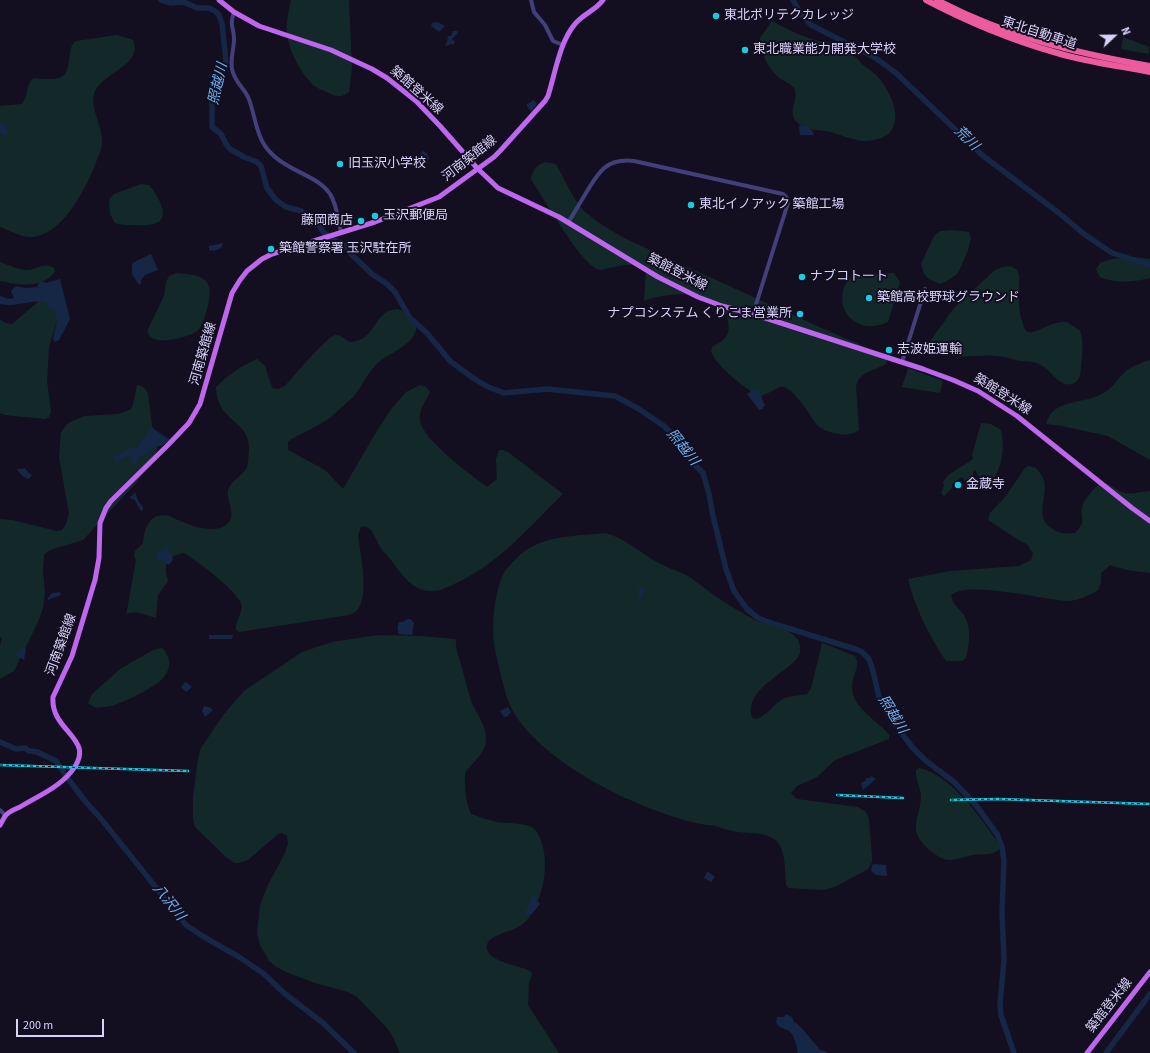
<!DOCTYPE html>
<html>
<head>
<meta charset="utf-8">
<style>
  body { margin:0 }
  #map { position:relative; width:1150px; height:1053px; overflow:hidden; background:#130f20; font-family:"Source Sans 3",sans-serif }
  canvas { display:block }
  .north { position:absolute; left:1094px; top:16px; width:40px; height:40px; -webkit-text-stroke:3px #130f20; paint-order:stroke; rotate:68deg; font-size:11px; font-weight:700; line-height:16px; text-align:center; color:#d8d3fa }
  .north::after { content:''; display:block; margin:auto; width:14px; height:18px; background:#d8d3fa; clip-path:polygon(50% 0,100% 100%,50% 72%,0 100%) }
  .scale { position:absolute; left:16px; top:1019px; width:88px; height:18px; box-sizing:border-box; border:2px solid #d8d3fa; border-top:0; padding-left:5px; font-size:12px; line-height:14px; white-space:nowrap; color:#d8d3fa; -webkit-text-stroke:3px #130f20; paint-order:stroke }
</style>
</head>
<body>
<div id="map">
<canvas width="1150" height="1053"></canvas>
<div class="north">N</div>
<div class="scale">200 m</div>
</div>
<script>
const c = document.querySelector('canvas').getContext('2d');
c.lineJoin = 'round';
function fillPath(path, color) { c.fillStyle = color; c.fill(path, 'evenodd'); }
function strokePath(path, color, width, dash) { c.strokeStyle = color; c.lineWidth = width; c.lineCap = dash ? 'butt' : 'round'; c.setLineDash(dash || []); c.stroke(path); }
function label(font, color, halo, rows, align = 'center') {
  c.font = font + ' "Source Sans 3","Noto Sans JP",sans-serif'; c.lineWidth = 4; c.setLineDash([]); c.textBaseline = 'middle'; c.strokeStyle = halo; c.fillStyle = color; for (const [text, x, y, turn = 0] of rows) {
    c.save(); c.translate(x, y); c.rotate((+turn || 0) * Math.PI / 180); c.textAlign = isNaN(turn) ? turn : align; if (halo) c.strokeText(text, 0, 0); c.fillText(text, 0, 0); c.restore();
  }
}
const green = new Path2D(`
  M 291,0 L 349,0 L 352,67 L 349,92 C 341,98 336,97 327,92 C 322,90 317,88 313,85 C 302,74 291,55 288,40 C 285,26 288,14 291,0 Z
  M 772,21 C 787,29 802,37 819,41 C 826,43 837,42 843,46 C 850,50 857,59 863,65 C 868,69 875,73 879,78 C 890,92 902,115 891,131 C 885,139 872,141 863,141 C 853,140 841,135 831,132 C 819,129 806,132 797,122 C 785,111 803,97 792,86 C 788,82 781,80 777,76 C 766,65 761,52 760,38 Z
  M 117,35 L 133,40 C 144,66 101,72 94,94 C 90,109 104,129 102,145 C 101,151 97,159 95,165 C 85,190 62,235 32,237 C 24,238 8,230 0,227 L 0,106 L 22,104 C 29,96 25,85 34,78 C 42,79 61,81 65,74 C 69,68 69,59 70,52 C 71,48 72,44 76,41 Z
  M 1123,37 L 1149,47 L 1149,54 L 1121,49 Z
  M 546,162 L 556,164 L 574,198 L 583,210 L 599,223 L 624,238 L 817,326 L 877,352 L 887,359 L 887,363 C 876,371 860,370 856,386 L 859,430 C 848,439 828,433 818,426 C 811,418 792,383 780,387 C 773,390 768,394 760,396 C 746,390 715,365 711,351 L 713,346 C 732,337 730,330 726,311 C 717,307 704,298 695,296 C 679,292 658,296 644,301 L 646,272 C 640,258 612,268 600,270 C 582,267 544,198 532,181 L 531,178 C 534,169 537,164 546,162 Z
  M 141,184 L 149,185 C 155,191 169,213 160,221 C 154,227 123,226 115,223 L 110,214 L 109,200 L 114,194 Z
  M 951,230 L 969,232 L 971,238 L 968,250 L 959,271 L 956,275 L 945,282 L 940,284 L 929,279 L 924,274 L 921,264 L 934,236 L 940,231 Z
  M 1133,257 L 1150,259 L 1150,278 C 1134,282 1116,284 1100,277 L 1096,269 L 1100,263 L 1112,259 Z
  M 0,262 C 8,265 17,269 25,270 C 36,271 43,261 54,268 L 55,272 C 41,289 20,285 0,281 Z
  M 1010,266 L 1017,270 L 1019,275 C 1020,290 1017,307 1022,321 C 1023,325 1025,331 1028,332 C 1034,335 1054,320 1066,322 C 1071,324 1076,328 1080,331 C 1084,342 1082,355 1081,367 C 1080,375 1080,382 1072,384 C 1059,388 1050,368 1039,364 C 1033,361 1028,362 1021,361 C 1013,360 1005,356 997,356 C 977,353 945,364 931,344 L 931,340 L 954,308 L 995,270 L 1002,267 Z
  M 176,273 C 203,275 216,278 207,309 C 205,316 203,326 197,331 C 188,338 145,349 148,329 L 164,296 L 166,282 L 169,276 Z
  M 894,273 L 900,282 L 888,322 C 881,325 874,327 866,326 C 841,321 834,292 853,275 Z
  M 46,295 L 61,308 L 49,347 L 47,381 L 51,411 L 49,417 L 45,419 L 5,415 L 0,413 L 0,319 L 5,323 L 12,324 Z
  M 397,309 L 403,311 L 416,324 C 419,342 392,352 380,361 C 368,371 363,385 354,396 C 347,403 338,410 331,417 C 319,426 304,432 290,440 L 288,442 L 288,450 L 325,470 L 343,489 L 375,434 L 392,408 L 406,392 L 420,385 L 426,387 L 430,392 C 426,400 418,411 420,421 C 423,440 471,475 487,487 L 497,479 L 496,459 L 499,450 L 503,450 L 508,452 L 563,494 C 529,527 497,566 452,585 C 446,588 439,591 432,591 C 414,592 403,576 394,564 C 390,558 384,553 380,547 C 377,541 373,530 367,527 C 365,526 363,527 361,527 L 358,535 C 360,553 370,596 357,610 C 355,613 351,614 349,615 L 239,632 L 236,630 C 235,622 241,615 242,607 C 242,593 195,560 184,553 C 166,556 163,565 168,581 L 158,595 L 156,618 L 136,612 L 128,613 L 126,616 L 136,560 L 134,557 L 135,551 L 143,543 C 144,531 148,515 164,515 C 169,515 173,518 178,520 C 191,526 218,536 229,522 C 236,514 226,500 228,490 C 231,480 243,476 247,467 C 249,462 248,456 249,452 C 250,428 236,426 223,410 C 219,405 216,394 216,387 C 228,375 241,366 257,359 L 265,366 L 272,388 L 278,389 L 285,386 C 292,378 329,334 336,335 C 341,335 346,340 350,342 C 370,341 371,326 383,315 C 386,311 392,310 397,309 Z
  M 1150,360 L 1150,460 L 1108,436 L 1062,426 L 1046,424 C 1052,399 1082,404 1100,395 C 1112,390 1118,378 1127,370 C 1133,366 1143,362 1150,360 Z
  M 908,368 L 943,381 L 940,393 L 902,387 Z
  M 137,385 C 142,385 147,389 148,394 L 152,425 L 158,447 L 153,460 L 136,483 L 83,540 L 53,549 L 47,552 L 44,555 L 43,571 L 45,593 L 43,608 L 38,622 L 14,671 L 0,679 L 0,646 L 2,639 L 0,637 L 0,519 L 12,520 L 57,531 L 62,530 L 66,524 L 69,514 L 59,457 L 61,432 L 68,423 L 85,416 L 118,414 L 127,411 L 131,409 L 133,404 Z
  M 981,423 L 991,424 L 1001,430 C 1005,449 1002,466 992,482 L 983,484 L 975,470 L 973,472 L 973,482 L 969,485 L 962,477 L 952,484 L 952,488 L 944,496 L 941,493 L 944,486 L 943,482 L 947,476 L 973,459 L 972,455 Z
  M 1028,466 L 1036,468 C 1039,472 1043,476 1044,481 C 1048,497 1034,517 1051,528 C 1059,534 1066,534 1075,533 C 1089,519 1078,518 1083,504 C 1086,497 1093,490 1099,484 C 1109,480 1115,491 1125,493 C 1132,495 1142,491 1150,491 L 1150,573 L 1127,570 L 1110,565 L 1101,573 L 1101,582 L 1098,590 C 1090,595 1078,601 1067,601 C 1048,600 961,579 951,596 C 952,599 953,603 955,605 C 958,609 963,612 965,617 C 972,630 969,645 966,658 L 962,661 L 946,661 C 929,636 915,608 908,579 L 951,571 L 1019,566 L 1031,560 L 1033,554 L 1028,545 L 1017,539 L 988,520 L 990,513 L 1006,496 L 1025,468 Z
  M 605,533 C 625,538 638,551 655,561 C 665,567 676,570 686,575 C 692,578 697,583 703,587 C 715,596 728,605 741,612 C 748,616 755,621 763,623 C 777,628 803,631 800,652 C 797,670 743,686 752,717 L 754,719 C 764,719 772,706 780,701 C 788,695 798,696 807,694 L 811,689 L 822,643 L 855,656 C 861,667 851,677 852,689 C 854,710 878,720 889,735 L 889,739 L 835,760 L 817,777 L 797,786 L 791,793 L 797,799 L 858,807 L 866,812 L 869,819 L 872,857 L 872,862 L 868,869 L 837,886 L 823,890 L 788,888 L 786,885 C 785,872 786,846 774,839 C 763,831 746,834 733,831 C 727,830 721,828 716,826 C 708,825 699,824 692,822 C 634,807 546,765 514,713 C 505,698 499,667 495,649 C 491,628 494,594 503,575 C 507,567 515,560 521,554 C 543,535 578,536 605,533 Z
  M 378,635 L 420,636 L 455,639 C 457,643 455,647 457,651 C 462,667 466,684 471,701 C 476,714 487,725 486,740 C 485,754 472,763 465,773 C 465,787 465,801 471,814 C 480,817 488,820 497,822 C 506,823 526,823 533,828 C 537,831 539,836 541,841 C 550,864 543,899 528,919 C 519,931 502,931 491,939 C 488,941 486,945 487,949 C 491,964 520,964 531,972 L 532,975 L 529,982 L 528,1005 L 559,1053 L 400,1053 L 392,1035 L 386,1027 L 357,997 L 348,992 L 315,983 L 286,972 L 275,966 L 269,961 L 260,945 L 257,934 L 260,905 L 268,885 L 285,853 L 288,843 L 287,836 L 282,833 L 278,834 L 248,860 L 239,863 L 235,863 L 227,858 L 195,827 L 193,819 L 193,797 L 198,758 L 201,748 L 224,714 L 244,691 L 302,652 L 332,642 Z
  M 162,648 C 166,651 168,656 169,661 C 170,667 167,674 163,678 C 154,688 125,702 111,706 C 106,707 101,707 96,708 L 88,703 L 92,694 L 120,669 L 153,650 Z
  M 919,768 C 950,774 981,818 998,843 L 1000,848 C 993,857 981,853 972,855 C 965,857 958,859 951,860 C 939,861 917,842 916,830 C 915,818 921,808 921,797 C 921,788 915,779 916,770 Z`);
const water = new Path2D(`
  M 438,22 L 445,26 L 439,32 L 431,26 L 432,23 Z
  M 453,31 L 457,31 L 458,33 L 452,39 L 455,42 L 453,45 L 451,44 L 446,46 L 445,45 L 447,42 L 448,36 L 451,36 Z
  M 534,100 L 537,104 L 531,112 L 527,106 L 527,104 Z
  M 0,124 L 5,124 L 8,133 L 6,135 L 2,135 L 0,131 Z
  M 807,125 L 813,132 L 814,135 L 800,135 L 799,126 Z
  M 423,151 L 427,153 L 429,158 L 427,163 L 419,161 L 420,154 Z
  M 223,243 L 221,248 L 214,251 L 209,250 L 209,246 Z
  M 151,254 L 158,270 L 145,275 L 141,280 L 141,284 L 139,285 L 132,274 L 132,264 L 138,260 Z
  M 60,279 L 70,319 L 59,340 L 55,342 L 53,339 L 57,321 L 55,310 L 49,308 L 45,302 C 30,299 15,308 0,304 L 0,296 L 9,299 L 14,298 L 11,291 L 16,286 L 26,288 L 39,287 L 37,286 L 40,281 L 46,283 Z
  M 753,389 L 757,389 L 759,391 L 765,406 L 763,407 L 763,409 L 759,410 L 747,394 Z
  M 151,427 L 170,440 L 161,446 L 156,446 L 145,455 L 139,456 L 135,465 L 133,466 L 131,460 L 131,456 L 128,456 L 116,463 L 113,457 L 132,447 L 138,447 Z
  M 25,468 L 28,472 L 32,475 L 29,479 C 24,478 19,473 17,469 L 21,469 Z
  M 135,492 L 138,501 L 143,507 L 143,510 L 141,511 L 134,499 L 133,500 L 129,497 L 132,496 Z
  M 167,546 L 173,559 L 169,565 L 156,557 L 157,552 L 165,549 Z
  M 639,587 L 641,587 L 645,588 L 643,596 L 639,600 L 637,599 L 640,593 L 639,591 Z
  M 60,592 L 61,595 L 48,600 L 48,598 L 52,593 Z
  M 407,619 L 410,619 L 414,623 L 412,635 L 399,634 C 397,630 397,626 399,622 L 403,622 Z
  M 209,635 L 233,635 L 232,639 L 209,639 Z
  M 24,648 L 26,649 L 24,660 L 15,655 L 15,652 L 20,651 L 21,649 Z
  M 186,682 L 192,687 L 186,692 L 181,687 L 184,683 Z
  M 204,706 L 207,707 L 209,707 L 213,710 L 205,717 L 202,711 Z
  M 508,707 L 511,712 L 508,716 L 504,717 L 500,711 Z
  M 871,776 L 876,779 L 863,790 L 861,783 L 866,780 L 866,778 L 870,778 Z
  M 874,864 L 886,865 L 887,876 L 876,875 L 871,871 L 872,865 Z
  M 707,872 L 710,873 L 715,877 L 711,882 L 704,878 Z
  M 537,894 L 536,900 L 540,904 L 532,914 L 526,915 L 524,913 L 528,908 L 531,898 Z
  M 786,1014 L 792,1017 L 794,1022 C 800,1024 812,1041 818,1047 L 819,1050 L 825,1051 L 828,1053 L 798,1053 C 797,1047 795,1040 792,1034 C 787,1026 773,1030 777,1017 L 784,1017 Z`);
const river = new Path2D(`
  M 161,0 L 171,3 L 184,2 L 197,8 L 209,8 L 215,11 L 219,15 L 222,24 L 226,61 L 212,101 L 212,127 L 221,134 L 226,144 L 230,149 L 244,157 L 257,162 L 261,166 L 267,188 L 276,200 L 286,207 L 301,211 L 320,226 L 323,232 L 332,239 L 345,246 L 350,253 L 372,274 L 387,284 L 395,292 L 410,318 L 427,333 L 450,361 L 473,378 L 488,387 L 504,393 L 547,389 L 615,396 L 639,409 L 664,426 L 676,438 L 687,457 L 703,473 L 709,494 L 713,516 L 726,569 L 734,591 L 747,609 L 758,618 L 768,622 L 855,649 L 862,652 L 869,659 L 873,671 L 879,697 L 884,708 L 891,719 L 912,747 L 925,760 L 954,782 L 975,804 L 997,834 L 1002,847 L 1004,861 L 1002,912 L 1004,959 L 1000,1005 L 1001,1015 L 1014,1053
  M 793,0 L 800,13 L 811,25 L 874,57 L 896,73 L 982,155 L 1059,213 L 1084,234 L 1112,253 L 1150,265
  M 0,742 L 16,749 L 25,748 L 29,751 L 37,752 L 56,761 L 69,780 L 85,801 L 102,820 L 186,925 L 204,937 L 239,957 L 264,974 L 284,993 L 323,1023 L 354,1053
  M 1106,1053 L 1150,994`);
const minor = new Path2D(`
  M 531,0 L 534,12 L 545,25 L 553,41 L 563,45
  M 234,12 C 229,26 234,27 234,39 C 234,49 230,59 232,69 C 234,81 243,87 248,97 C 255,113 255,132 265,146 C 270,153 278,160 285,164 C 300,174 320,179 330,194 C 337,204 338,220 341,232
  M 568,223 C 574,213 580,203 586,193 C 599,171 607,158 634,161 L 783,194 L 787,198 L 788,203 L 753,314
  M 902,362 L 925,289
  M 0,810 L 5,815`);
const major = new Path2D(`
  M 219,0 L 234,12 L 259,26 L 331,50 L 372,69 L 387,78 L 416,101 L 440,126 L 477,168 L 498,188 L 559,217 L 658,277 L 698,297 L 722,306 L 753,314 L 923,369 L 953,380 L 978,391 L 1017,416 L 1132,508 L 1150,521
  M 0,825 C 2,822 4,817 6,815 C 10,811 15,809 20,807 C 36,797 58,788 71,772 C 99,738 50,733 53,697 L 72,656 L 95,580 L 99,558 L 100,523 L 106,508 L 111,501 L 168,445 L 189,423 L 200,404 L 232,293 L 240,280 L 247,271 L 262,259 L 272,254 L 375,222 L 439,197 L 494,157 L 500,151 L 545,101 L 548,96 C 555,74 560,41 575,24 C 583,14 596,10 603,0
  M 1087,1053 L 1150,972`);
const highway = new Path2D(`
  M 926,0 C 968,22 1011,40 1057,53 C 1087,62 1119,66 1150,72
  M 937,0 C 1005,36 1075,53 1150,66`);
const rail = new Path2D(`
  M 0,765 L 188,771
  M 837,795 L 903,798
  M 951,800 L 998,799 L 1150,804`);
const markers = [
  [716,16,4,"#19cae1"],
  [745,50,4,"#19cae1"],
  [340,164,4,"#19cae1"],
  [691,205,4,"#19cae1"],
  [375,216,4,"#19cae1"],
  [361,221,4,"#19cae1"],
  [271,249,4,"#19cae1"],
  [802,277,4,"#19cae1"],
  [869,298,4,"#19cae1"],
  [800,314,4,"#19cae1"],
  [889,350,4,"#19cae1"],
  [958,485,4,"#19cae1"]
];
const poiNames = [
  ["東北ポリテクカレッジ",724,16],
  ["東北職業能力開発大学校",753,50],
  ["旧玉沢小学校",348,164],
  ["東北イノアック 築館工場",699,205],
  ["玉沢郵便局",383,216],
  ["藤岡商店",353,221,"right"],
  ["築館警察署 玉沢駐在所",279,249],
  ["ナブコトート",810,277],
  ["築館高校野球グラウンド",877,298],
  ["ナプコシステム くりこま営業所",792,314,"right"],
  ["志波姫運輸",897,350],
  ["金蔵寺",966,485]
];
const streetNames = [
  ["東北自動車道",1039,34,18],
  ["築館登米線",416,91,41],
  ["河南築館線",470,159,-38],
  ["築館登米線",677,273,27],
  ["河南築館線",204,354,-74],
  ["築館登米線",1002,395,32],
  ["河南築館線",62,645,-70],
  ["築館登米線",1110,1006,-52]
];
const waterNames = [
  ["照越川",219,84,-77],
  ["荒川",966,139,44],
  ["照越川",682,448,51],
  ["照越川",892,715,58],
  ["八沢川",168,903,51]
];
fillPath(green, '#132929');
fillPath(water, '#152745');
strokePath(river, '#152745', 5.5);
strokePath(minor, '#433f7a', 4);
strokePath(major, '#be66ee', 5);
strokePath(highway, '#ed5b9f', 6);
strokePath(rail, '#19cae1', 2.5);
strokePath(rail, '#130f20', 1, [3]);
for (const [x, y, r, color] of markers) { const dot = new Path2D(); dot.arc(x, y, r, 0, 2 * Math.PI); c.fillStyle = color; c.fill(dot); strokePath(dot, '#130f20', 1.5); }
label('13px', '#d8d3fa', '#130f20', poiNames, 'left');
label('13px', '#d8d3fa', '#130f20', streetNames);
label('italic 14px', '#6cb0ef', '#130f20', waterNames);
</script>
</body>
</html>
